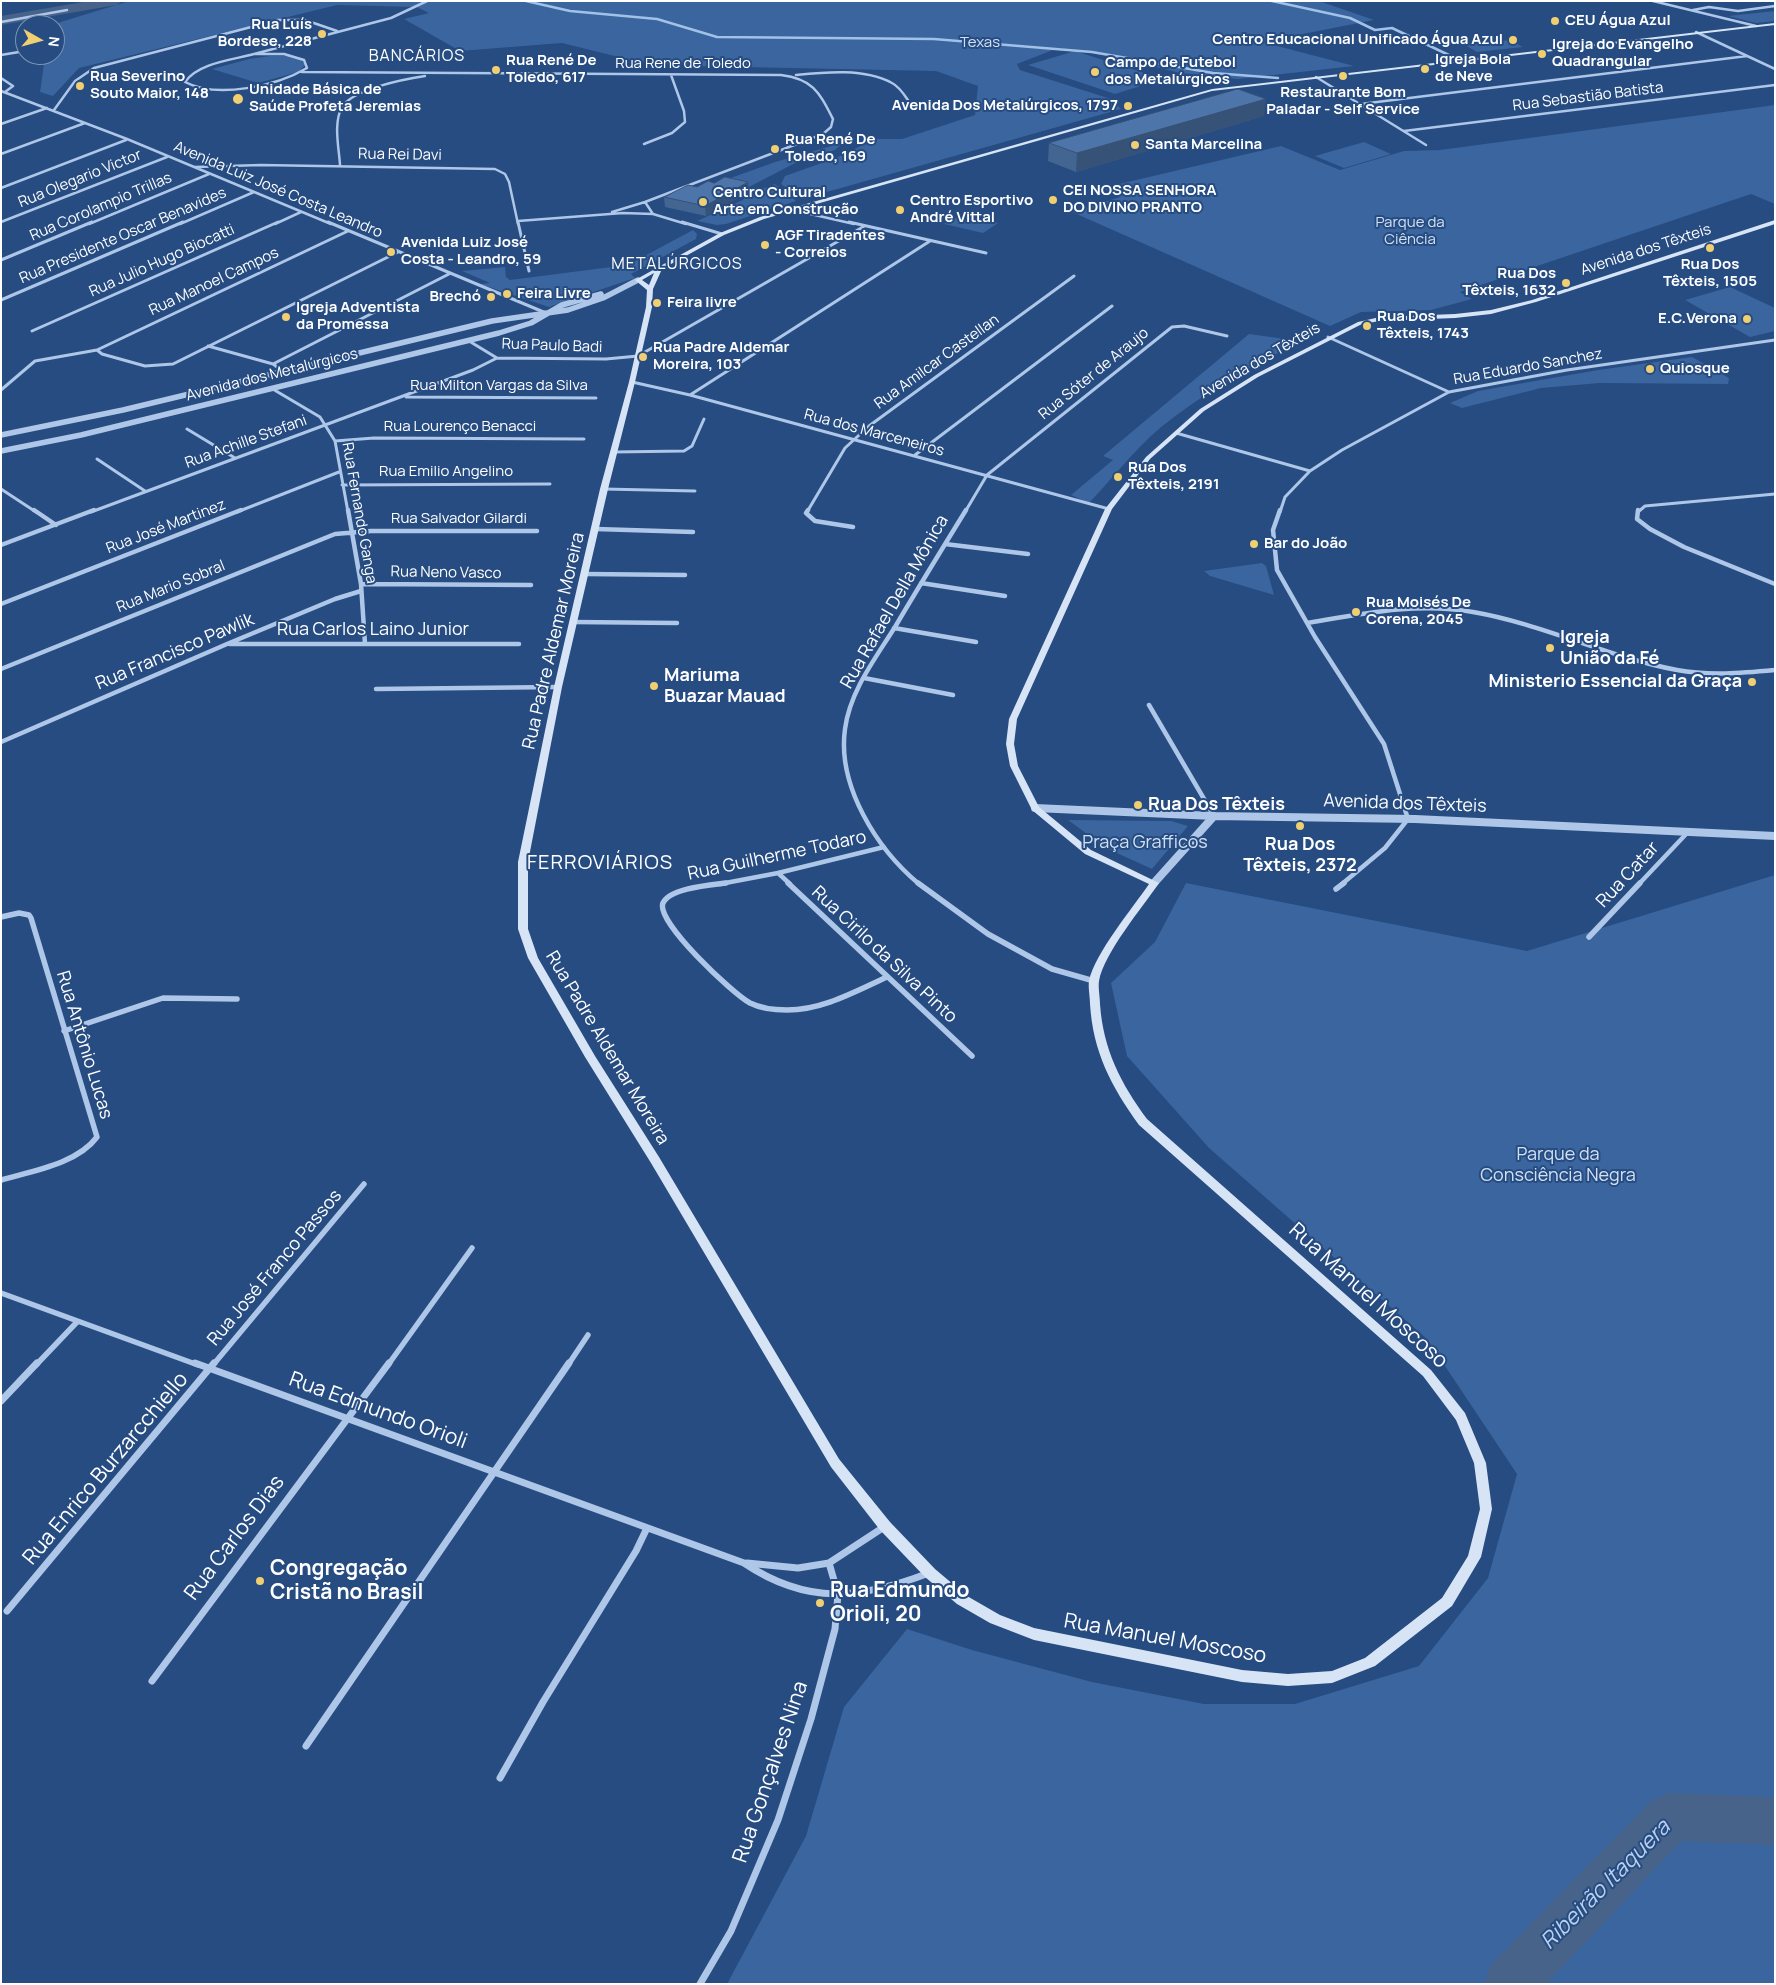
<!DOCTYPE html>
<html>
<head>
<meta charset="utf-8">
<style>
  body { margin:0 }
  #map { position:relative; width:1776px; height:1985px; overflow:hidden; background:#264c81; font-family:Manrope,sans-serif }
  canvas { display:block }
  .frame { position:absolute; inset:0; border:2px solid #fff; pointer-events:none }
  .north { position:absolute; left:15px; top:15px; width:50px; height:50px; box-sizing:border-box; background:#264c81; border:1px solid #7d94b3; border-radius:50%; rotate:97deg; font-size:14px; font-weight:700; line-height:20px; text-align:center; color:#fff }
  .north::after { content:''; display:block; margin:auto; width:18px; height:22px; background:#f0ce72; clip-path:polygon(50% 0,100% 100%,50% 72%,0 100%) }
</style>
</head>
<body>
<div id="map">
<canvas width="1776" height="1985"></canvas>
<div class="frame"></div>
<div class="north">N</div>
</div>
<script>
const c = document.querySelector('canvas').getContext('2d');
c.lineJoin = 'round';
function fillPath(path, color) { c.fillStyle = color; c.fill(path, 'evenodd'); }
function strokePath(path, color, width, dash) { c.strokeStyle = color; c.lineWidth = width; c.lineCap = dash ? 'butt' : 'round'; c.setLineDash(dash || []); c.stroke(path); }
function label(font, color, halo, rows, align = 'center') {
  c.font = font + ' Manrope,sans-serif'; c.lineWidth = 4; c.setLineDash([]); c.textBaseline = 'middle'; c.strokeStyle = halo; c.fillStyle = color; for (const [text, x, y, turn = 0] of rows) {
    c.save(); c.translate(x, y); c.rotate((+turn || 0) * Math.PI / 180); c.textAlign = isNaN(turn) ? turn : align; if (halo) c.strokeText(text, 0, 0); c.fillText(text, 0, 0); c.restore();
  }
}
const green = new Path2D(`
  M 129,1 L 1319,1 L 1374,20 L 1262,42 L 1354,66 L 1238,79 L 1180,73 L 1120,58 L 1058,48 L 1017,64 L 1020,70 L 1111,99 L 1121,109 L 802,199 L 781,184 L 785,176 L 836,158 L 875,139 L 902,139 L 975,115 L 978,86 L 936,71 L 693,66 L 631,60 L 562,43 L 460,51 L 404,19 L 429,13 L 417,7 L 337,5 L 79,68 L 53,96 L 40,92 L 45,57 L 40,55 L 55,55 L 55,25 L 51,25 Z
  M 1775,11 L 1775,21 L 1756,23 L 1728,16 Z
  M 1510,40 L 1523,47 L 1477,52 L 1465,45 Z
  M 1075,51 L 1163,79 L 1115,94 L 1028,65 Z
  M 270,56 C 281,56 300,53 305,65 L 298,72 L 258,83 L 212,69 L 249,59 Z
  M 1775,105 L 1775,204 L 1751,194 L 1460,292 L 1472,299 L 1431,310 L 1361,312 L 1330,326 L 1072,212 L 1120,197 L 1102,188 L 1281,146 L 1340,170 L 1404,151 L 1440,150 Z
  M 833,136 L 851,136 L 835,150 L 801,160 L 747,188 L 689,193 L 775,162 L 835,145 Z
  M 1364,142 L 1391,154 L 1344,168 L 1315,156 Z
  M 775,184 L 796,201 L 726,224 L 717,225 L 697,221 L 743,200 L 746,195 Z
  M 961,215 L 998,223 L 983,233 L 944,224 Z
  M 693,230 L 697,234 L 696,239 L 631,274 L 635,278 L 549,307 L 480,284 L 490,283 L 462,271 L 505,267 L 506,277 L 510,280 L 619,266 L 622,268 Z
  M 1730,287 L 1775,308 L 1775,331 L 1750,337 L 1685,300 Z
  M 1249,334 L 1300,341 C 1251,367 1203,393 1160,428 C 1134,450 1113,478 1089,503 L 1071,495 L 1113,460 L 1103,456 Z
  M 1692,357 L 1729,378 L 1728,384 L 1600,383 L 1541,388 L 1462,408 L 1450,403 L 1478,391 L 1598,370 Z
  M 1262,563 L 1266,566 L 1274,595 L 1210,576 L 1204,571 Z
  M 1068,820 L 1171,821 L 1188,826 L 1152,869 L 1106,848 Z
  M 1775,875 L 1775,1984 L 727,1984 L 806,1836 L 844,1707 L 907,1629 L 972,1650 L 1092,1682 L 1204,1704 L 1295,1704 L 1419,1666 L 1488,1578 L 1517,1474 L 1427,1339 L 1209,1148 L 1127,1056 L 1111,983 L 1155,942 L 1186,883 L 1527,951 Z`);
const stream = new Path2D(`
  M 526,1 L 570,11 L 657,19 L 717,37 L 934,39 L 1092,52 L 1213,73 L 1278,78
  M 1272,1 L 1350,18 L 1375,30 L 1392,28 L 1453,57`);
const river = new Path2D(`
  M 89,1 L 123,1 L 116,5 L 1,25 L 1,16 Z
  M 1670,1793 L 1775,1797 L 1775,1845 L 1681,1841 L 1546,1984 L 1484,1984 L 1491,1965 L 1652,1800 Z`);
const minorFar4 = new Path2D(`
  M 1653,1 L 1756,26
  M 1693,10 L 1709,7 L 1738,11 L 1775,6
  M 1,22 L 67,10
  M 1696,32 L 1775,69
  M 254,54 L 284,54 L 304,60 L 307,68 C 277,86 217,99 185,82 C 198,63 232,60 254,54 Z
  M 254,54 L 391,18 L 427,1
  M 1,55 L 25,51
  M 302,72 L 781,75 C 813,79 819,92 833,119 L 831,127 L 823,134 L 645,202 L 653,214
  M 796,75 C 825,72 865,68 892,83 C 900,87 905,96 910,103
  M 1316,77 L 1426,145
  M 1,78 L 13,86 L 5,92
  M 1,91 L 127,139 L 331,224
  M 1361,104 L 1747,56
  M 54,110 L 75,81 L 94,68 L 278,20 L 305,20 L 337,31
  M 1,124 L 47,108
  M 1404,131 L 1775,85
  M 644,144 L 672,133 L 685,122 L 684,111 L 671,75
  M 1,154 L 85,123
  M 340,165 C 339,148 333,123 342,107 C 353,89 405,79 425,76
  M 195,167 L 261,165 L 495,169 L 505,174 L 509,182 L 518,224
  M 1,188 L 126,140
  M 793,210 L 854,224
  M 612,212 L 645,202
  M 518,221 L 623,213 L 653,214 L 686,224
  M 1,222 L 167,157
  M 89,224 L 209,174
  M 180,224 L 254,192
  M 275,224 L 301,212`);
const minorFar3 = new Path2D(`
  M 328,222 L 546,313
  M 518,222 L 529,271
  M 682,222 L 722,234
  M 849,222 L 986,253
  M 348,231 L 97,350 L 102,354 L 145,366 L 173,364 L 398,252
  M 1,260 L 92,222
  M 1,300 L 183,222
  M 32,331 L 278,222
  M 1328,337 L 1449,392
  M 469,341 L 497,358 L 606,359 L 638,356 L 863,227
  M 208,346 L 273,364 L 284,372
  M 273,364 L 449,274
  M 632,382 L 690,395 L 1109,509
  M 271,388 L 320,417 L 335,441 L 348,512
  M 1,390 L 35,361 L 97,350
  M 690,395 L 930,241
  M 406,397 L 596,398
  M 187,429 L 235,458
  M 1176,433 L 1310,471
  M 335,441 L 374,438 L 584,439
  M 614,452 L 684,451 L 692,446 L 704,419
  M 915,455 L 1112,306
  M 97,459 L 145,491
  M 342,485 L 550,484
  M 1,489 L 36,512
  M 604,489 L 695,491
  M 91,512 L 473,370 L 497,358
  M 237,512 L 339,472
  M 807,512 L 845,448 L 869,426 L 1074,276
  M 965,512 L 987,475 L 1172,327 L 1184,326 L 1227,336
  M 1280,512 L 1285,497 L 1310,471 L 1342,450 L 1449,392 L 1567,370 L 1775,340
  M 1638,512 L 1645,506 L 1775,494`);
const minorFar2 = new Path2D(`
  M 34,510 L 56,525
  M 348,510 L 361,584 L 365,644
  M 808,510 L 806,513 L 815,521 L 853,527
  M 1280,510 L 1273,530 L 1277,570 L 1315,637 L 1384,744 L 1408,819 L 1385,848 L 1342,884
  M 1638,510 L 1637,519 L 1650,529 L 1684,547 L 1775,584
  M 596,529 L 693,532
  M 945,544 L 1028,554
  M 1,545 L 94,510
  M 585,574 L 685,575
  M 921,583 L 1005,596
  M 361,584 L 531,585
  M 1,604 L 241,510
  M 573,622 L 677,623
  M 1307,623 C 1361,614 1417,602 1473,612 C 1543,624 1607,657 1677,670 C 1709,676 1742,673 1775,670
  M 894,628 L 976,642
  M 230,644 L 519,644
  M 1,669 L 335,534 L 371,531 L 537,531
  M 864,678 L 953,695
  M 376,689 L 558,687
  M 1149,705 L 1214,816
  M 1,742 L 227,644 L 335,599 L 361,591
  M 778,873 L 790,884
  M 720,884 L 778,873 L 884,847
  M 919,884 C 877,849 837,786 845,729 C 850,691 875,659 895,627 C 918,588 942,549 966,510
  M 1639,884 L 1688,832`);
const minorFar1 = new Path2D(`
  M 726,883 C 711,885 670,888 663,903 C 655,921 733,994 750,1003 C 760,1008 776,1010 787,1010 C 823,1010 856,991 887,977
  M 788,883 L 972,1056
  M 918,883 L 988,934 L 1052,969 L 1094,981
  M 1336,889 L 1344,883
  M 1,917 L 19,913 L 29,915 L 31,918 L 97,1137 C 77,1164 32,1171 1,1180
  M 1589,937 L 1640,883
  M 64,1031 L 163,998 L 237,999
  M 1,1293 L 198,1365
  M 36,1365 L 77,1322
  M 213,1365 L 364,1184
  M 388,1365 L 472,1248
  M 568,1365 L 588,1335`);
const minor = new Path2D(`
  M 195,1363 L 744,1563 C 808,1606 861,1599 929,1573
  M 1,1401 L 37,1363
  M 747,1563 L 798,1568 L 829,1563 L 884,1527
  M 7,1611 L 214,1363
  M 152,1681 L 389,1363
  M 306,1746 L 569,1363
  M 500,1778 L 543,1702 L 636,1551 L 647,1528
  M 700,1984 L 731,1931 L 778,1820 L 811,1719 L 835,1629 L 838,1594 L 829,1563`);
const tertiaryFar1 = new Path2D(`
  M 1,435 L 123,410 L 492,321 L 568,310 L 603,298 L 638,280
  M 1,451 L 81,435 L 499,333 L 531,323 L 562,305 L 601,294`);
const tertiary = new Path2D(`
  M 1035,808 L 1214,816 L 1415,819 L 1775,836
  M 1154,883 L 1214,816`);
const secondary = new Path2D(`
  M 1775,23 L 1775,25 L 1212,91 L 764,219 L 724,235 L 662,269 L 653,289 L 652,307 L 635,382 L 608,489 L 562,687 L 528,862 L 528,929 L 538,958 L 595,1056 L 659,1157 L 839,1459 L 890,1522 L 935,1569 L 967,1596 L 1000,1615 L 1034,1628 L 1242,1670 L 1288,1674 L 1332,1671 L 1365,1658 L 1442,1598 L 1468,1556 L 1480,1509 L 1474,1463 L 1456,1420 L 1423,1376 L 1139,1125 C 1111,1086 1093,1052 1090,1004 C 1090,996 1088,988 1089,981 C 1095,953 1132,909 1149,884 L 1085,854 L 1032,810 L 1010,766 L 1006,744 L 1009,719 L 1105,509 L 1146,457 L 1200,409 L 1254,375 L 1358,322 L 1380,317 L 1455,314 L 1491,310 L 1532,300 L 1775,220 L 1775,224 L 1536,302 L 1491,314 L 1455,318 L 1380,321 L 1362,324 L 1258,377 L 1204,411 L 1150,459 L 1112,509 L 1017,719 L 1014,744 L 1018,766 L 1039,807 L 1091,850 L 1159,883 C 1142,908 1104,953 1099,981 C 1098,988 1100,997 1100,1004 C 1103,1049 1121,1084 1147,1119 L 1431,1370 L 1465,1413 L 1486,1463 L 1492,1509 L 1481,1557 L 1452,1606 L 1375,1666 L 1332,1683 L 1288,1686 L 1242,1682 L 1034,1640 L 990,1623 L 957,1604 L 925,1577 L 880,1530 L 831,1467 L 651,1163 L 585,1057 L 528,958 L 518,929 L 518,862 L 554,687 L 600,489 L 629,382 L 646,307 L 647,290 L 635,280 L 720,233 L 760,217 L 1212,89 ZM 654,273 L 649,285 L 642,280 Z`);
const wall = new Path2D(`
  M 1264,116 L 1076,172 L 1048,161 L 1049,143 Z
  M 714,183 L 749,192 L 706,216 L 665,207 L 664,197 L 697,187 Z`);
const shadedWall = new Path2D(`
  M 1266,99 L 1264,116 L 1076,172 L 1077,153 Z
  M 748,182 L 749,192 L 706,216 L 705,206 Z`);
const building = new Path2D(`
  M 1238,89 L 1266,99 L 1077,153 L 1049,143 Z
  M 725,177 L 748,182 L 705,206 L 664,197 L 688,185 L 697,187 L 708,181 L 714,183 Z`);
const markers = [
  [1555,21,5,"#f0ce72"],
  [322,34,5,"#f0ce72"],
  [1513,40,5,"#f0ce72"],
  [1542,54,5,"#f0ce72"],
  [1425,69,5,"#f0ce72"],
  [496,70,5,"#f0ce72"],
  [1095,72,5,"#f0ce72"],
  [1343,76,5,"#f0ce72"],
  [80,86,5,"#f0ce72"],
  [238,99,6,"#f0ce72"],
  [1128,106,5,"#f0ce72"],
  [1135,145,5,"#f0ce72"],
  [775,149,5,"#f0ce72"],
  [1053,200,5,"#f0ce72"],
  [703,202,5,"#f0ce72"],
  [900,210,5,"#f0ce72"],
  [765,245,5,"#f0ce72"],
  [1710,248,5,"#f0ce72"],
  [391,252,5,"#f0ce72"],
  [1566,283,5,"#f0ce72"],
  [507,294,5,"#f0ce72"],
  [491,297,5,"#f0ce72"],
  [657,303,5,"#f0ce72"],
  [286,317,5,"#f0ce72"],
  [1747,319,5,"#f0ce72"],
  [1367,326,5,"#f0ce72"],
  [643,357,5,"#f0ce72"],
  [1650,369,5,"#f0ce72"],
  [1118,477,5,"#f0ce72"],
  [1254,544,5,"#f0ce72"],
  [1356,612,5,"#f0ce72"],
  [1550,648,5,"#f0ce72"],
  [1752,682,5,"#f0ce72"],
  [654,686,5,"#f0ce72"],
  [1138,805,5,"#f0ce72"],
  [1300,826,5,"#f0ce72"],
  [260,1581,5,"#f0ce72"],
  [820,1603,5,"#f0ce72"]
];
const farPoinames = [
  ["CEU Água Azul",1565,21],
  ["Rua Luís",312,25,"right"],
  ["Bordese, 228",312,42,"right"],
  ["Centro Educacional Unificado Água Azul",1503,40,"right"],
  ["Igreja do Evangelho",1552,45],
  ["Quadrangular",1552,62],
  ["Igreja Bola",1435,60],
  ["de Neve",1435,77],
  ["Rua René De",506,61],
  ["Toledo, 617",506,78],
  ["Campo de Futebol",1105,63],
  ["dos Metalúrgicos",1105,80],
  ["Rua Severino",90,77],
  ["Souto Maior, 148",90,94],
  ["Unidade Básica de",249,90],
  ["Saúde Profeta Jeremias",249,107],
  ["Restaurante Bom",1343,93,"center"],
  ["Paladar - Self Service",1343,110,"center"],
  ["Avenida Dos Metalúrgicos, 1797",1118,106,"right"],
  ["Rua René De",785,140],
  ["Toledo, 169",785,157],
  ["Santa Marcelina",1145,145],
  ["CEI NOSSA SENHORA",1063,191],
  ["DO DIVINO PRANTO",1063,208],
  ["Centro Cultural",713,193],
  ["Arte em Construção",713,210],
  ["Centro Esportivo",910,201],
  ["André Vittal",910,218],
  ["AGF Tiradentes",775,236],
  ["- Correios",775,253],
  ["Avenida Luiz José",401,243],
  ["Costa - Leandro, 59",401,260],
  ["Rua Dos",1710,265,"center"],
  ["Têxteis, 1505",1710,282,"center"],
  ["Rua Dos",1556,274,"right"],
  ["Têxteis, 1632",1556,291,"right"],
  ["Feira Livre",517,294],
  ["Brechó",481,297,"right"],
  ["Feira livre",667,303],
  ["Igreja Adventista",296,308],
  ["da Promessa",296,325],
  ["Rua Dos",1377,317],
  ["Têxteis, 1743",1377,334],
  ["E.C.Verona",1737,319,"right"],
  ["Rua Padre Aldemar",653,348],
  ["Moreira, 103",653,365],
  ["Quiosque",1660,369],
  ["Rua Dos",1128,468],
  ["Têxteis, 2191",1128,485],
  ["Bar do João",1264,544],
  ["Rua Moisés De",1366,603],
  ["Corena, 2045",1366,620]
];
const farParknames = [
  ["Texas",980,43],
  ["Parque da",1410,223],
  ["Ciência",1410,240]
];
const farStreetnames = [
  ["Rua Rene de Toledo",683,64],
  ["Rua Sebastião Batista",1588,97,-7],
  ["Rua Rei Davi",400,155,1],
  ["Rua Olegario Victor",80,179,-22],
  ["Avenida Luiz José Costa Leandro",278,190,23],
  ["Rua Corolampio Trillas",101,207,-23],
  ["Rua Presidente Oscar Benavides",123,236,-23],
  ["Avenida dos Têxteis",1646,250,-18],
  ["Rua Julio Hugo Biocatti",162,261,-24],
  ["Rua Manoel Campos",214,282,-25],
  ["Rua Paulo Badi",552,346,2],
  ["Avenida dos Têxteis",1260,361,-30],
  ["Rua Amilcar Castellan",937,362,-36],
  ["Rua Eduardo Sanchez",1528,367,-10],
  ["Rua Sóter de Araujo",1094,374,-39],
  ["Avenida dos Metalúrgicos",272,375,-14],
  ["Rua Milton Vargas da Silva",499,386],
  ["Rua Lourenço Benacci",460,427],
  ["Rua dos Marceneiros",874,433,15],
  ["Rua Achille Stefani",246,442,-20],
  ["Rua Emilio Angelino",446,472],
  ["Rua Fernando Ganga",359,513,80],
  ["Rua Salvador Gilardi",459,519],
  ["Rua José Martinez",166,527,-21],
  ["Rua Neno Vasco",446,573,1],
  ["Rua Mario Sobral",171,587,-22]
];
const farQuarternames = [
  ["BANCÁRIOS",417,57],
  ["METALÚRGICOS",677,265]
];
const streetNames = [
  ["Rua Rafael Della Mônica",895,602,-60],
  ["Rua Carlos Laino Junior",373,630],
  ["Rua Padre Aldemar Moreira",554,641,-77],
  ["Rua Francisco Pawlik",175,652,-23],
  ["Avenida dos Têxteis",1405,804,2],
  ["Rua Guilherme Todaro",777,856,-12],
  ["Rua Catar",1628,875,-47],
  ["Rua Cirilo da Silva Pinto",884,955,43],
  ["Rua Antônio Lucas",84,1045,73],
  ["Rua Padre Aldemar Moreira",607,1048,59],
  ["Rua José Franco Passos",275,1268,-50]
];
const poiNames = [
  ["Igreja",1560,638],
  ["União da Fé",1560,659],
  ["Mariuma",664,676],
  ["Buazar Mauad",664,697],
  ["Ministerio Essencial da Graça",1742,682,"right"],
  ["Rua Dos Têxteis",1148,805],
  ["Rua Dos",1300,845,"center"],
  ["Têxteis, 2372",1300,866,"center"]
];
const parkNames = [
  ["Praça Grafficos",1145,843],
  ["Parque da",1558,1155],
  ["Consciência Negra",1558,1176]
];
const quarterNames = [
  ["FERROVIÁRIOS",600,863]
];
const nearStreetnames = [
  ["Rua Manuel Moscoso",1368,1296,42],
  ["Rua Edmundo Orioli",378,1411,20],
  ["Rua Enrico Burzarcchiello",106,1469,-50],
  ["Rua Carlos Dias",235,1538,-53],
  ["Rua Manuel Moscoso",1165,1639,10],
  ["Rua Gonçalves Nina",771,1772,-71]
];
const nearPoinames = [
  ["Congregação",270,1569],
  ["Cristã no Brasil",270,1593],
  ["Rua Edmundo",830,1591],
  ["Orioli, 20",830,1615]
];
const nearWaternames = [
  ["Ribeirão Itaquera",1606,1885,-45]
];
fillPath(green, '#3a659f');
strokePath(stream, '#a2c1e7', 2.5);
fillPath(river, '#476389');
strokePath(minorFar4, '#aec6e7', 2.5);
strokePath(minorFar3, '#aec6e7', 3);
strokePath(minorFar2, '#aec6e7', 4.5);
strokePath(minorFar1, '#aec6e7', 5.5);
strokePath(minor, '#aec6e7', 7);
strokePath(tertiaryFar1, '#aec6e7', 5.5);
strokePath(tertiary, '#aec6e7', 8);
fillPath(secondary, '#d7e4f6');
fillPath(wall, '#436592');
fillPath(shadedWall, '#375277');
fillPath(building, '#4e75aa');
strokePath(building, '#375277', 1);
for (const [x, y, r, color] of markers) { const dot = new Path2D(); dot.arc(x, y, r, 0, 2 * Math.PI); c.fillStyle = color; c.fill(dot); strokePath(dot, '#264c81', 2); }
label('bold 15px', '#fff', '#264c81', farPoinames, 'left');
label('15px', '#d1e1f5', '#264c81', farParknames);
label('15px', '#fff', '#264c81', farStreetnames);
c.letterSpacing = '1px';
label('16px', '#fff', '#264c81', farQuarternames);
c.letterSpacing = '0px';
label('18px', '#fff', '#264c81', streetNames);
label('bold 18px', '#fff', '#264c81', poiNames, 'left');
label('18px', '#d1e1f5', '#264c81', parkNames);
c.letterSpacing = '1px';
label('20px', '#fff', '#264c81', quarterNames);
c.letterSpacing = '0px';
label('21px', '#fff', '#264c81', nearStreetnames);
label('bold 21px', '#fff', '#264c81', nearPoinames, 'left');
label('italic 22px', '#b9d0ee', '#264c81', nearWaternames);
</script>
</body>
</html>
